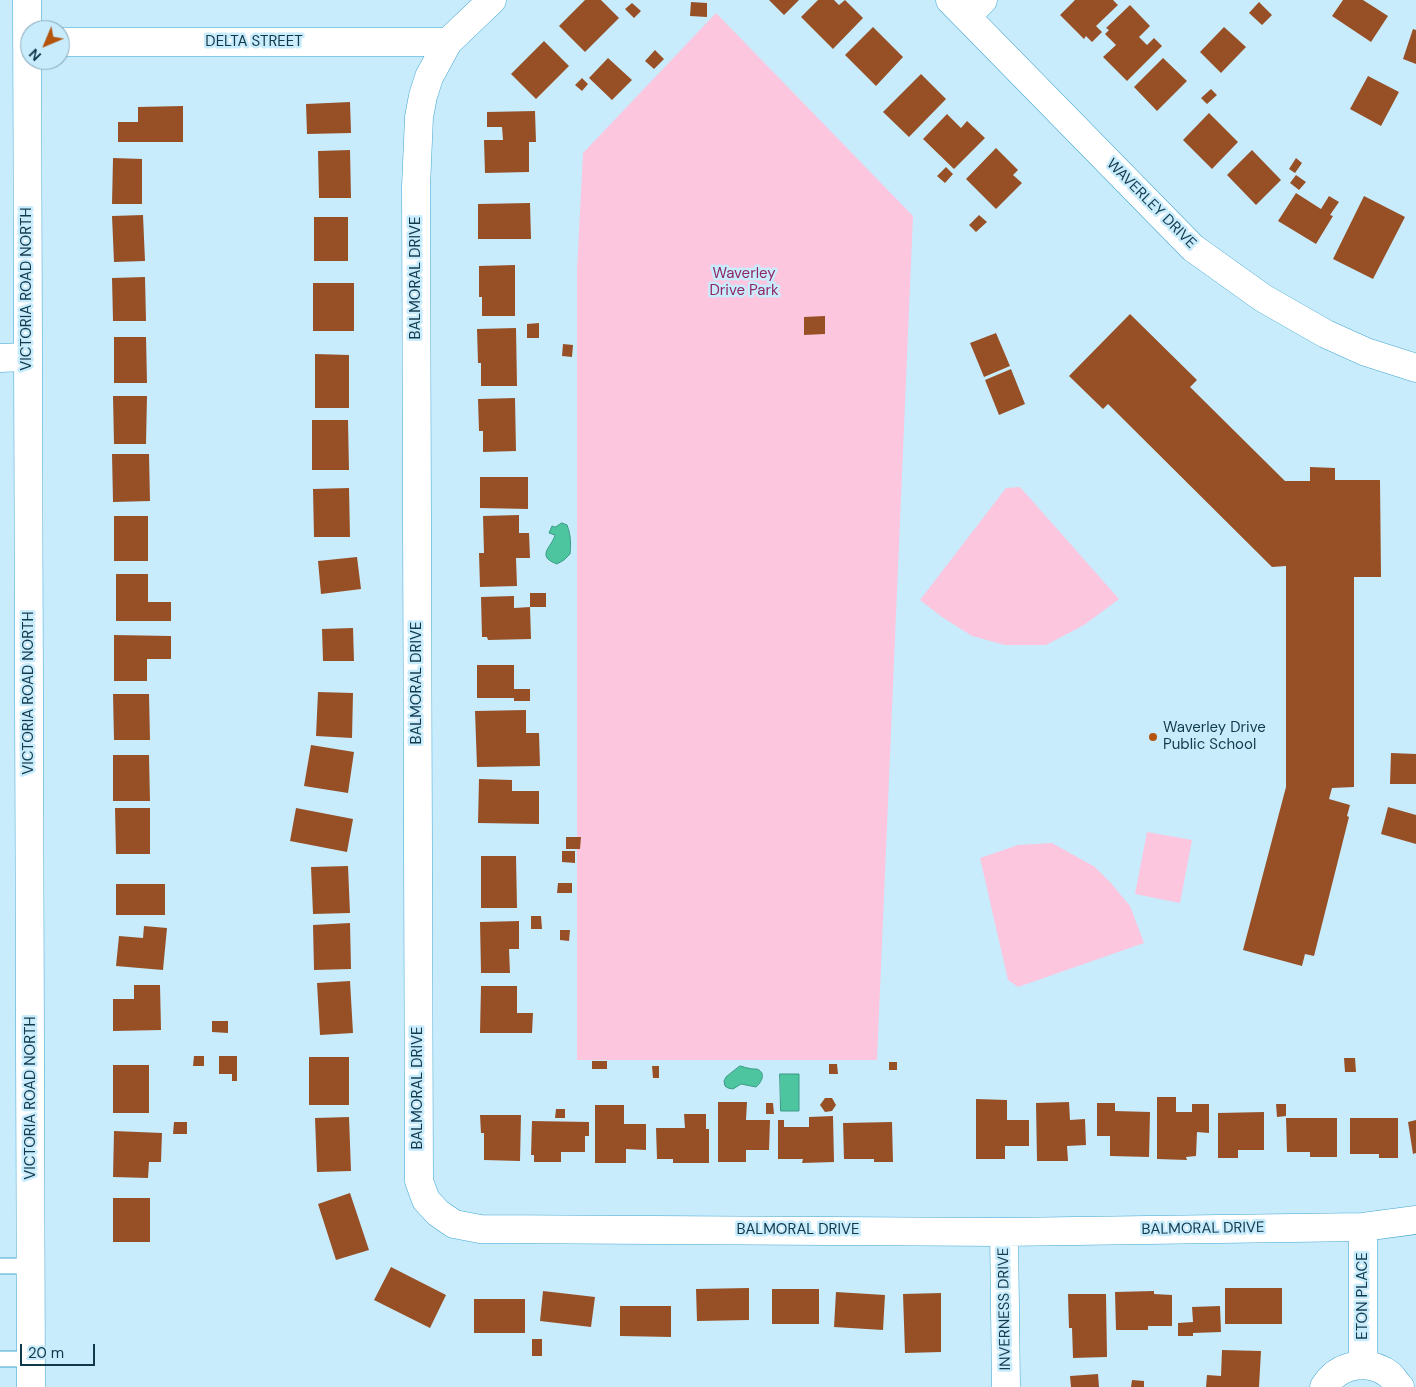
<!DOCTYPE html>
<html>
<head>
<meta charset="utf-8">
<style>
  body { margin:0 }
  #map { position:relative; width:1416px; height:1387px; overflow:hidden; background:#c9ecfd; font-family:"DM Sans",sans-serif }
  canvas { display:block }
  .north { position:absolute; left:20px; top:20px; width:50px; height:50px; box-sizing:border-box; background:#c9ecfd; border:1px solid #7fa5b6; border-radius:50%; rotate:225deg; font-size:14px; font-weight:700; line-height:20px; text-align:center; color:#103a4b }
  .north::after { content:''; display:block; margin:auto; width:18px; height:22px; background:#b4540d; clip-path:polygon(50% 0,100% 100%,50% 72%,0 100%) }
  .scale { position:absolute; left:20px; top:1344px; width:75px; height:22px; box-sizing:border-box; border:2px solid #103a4b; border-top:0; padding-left:6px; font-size:15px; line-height:18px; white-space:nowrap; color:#103a4b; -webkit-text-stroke:4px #c9ecfd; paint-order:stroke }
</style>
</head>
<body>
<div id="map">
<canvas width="1416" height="1387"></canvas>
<div class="north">N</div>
<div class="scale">20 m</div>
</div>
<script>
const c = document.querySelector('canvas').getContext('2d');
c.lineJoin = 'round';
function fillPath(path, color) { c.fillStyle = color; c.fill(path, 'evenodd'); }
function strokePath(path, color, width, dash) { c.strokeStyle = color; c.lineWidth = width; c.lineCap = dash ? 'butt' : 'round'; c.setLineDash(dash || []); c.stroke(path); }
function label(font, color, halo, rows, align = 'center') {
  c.font = font + ' "DM Sans",sans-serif'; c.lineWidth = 5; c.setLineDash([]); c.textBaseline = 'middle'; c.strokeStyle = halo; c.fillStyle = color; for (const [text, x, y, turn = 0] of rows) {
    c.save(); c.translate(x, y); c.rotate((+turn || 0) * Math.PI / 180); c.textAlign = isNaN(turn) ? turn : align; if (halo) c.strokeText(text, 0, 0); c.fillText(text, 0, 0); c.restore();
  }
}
const green = new Path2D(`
  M 716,13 L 913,216 L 877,1060 L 577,1060 L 577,269 L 583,153 Z
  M 1020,487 L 1119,599 L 1084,625 L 1046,645 L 1005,645 L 972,636 L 942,617 L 920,600 L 1006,488 Z
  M 1147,832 L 1192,840 L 1180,903 L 1135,894 Z
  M 1052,843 L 1095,867 L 1110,882 L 1130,906 L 1144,943 L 1018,987 L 1008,980 L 980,858 L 1018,845 Z`);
const water = new Path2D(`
  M 562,523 L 567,525 C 571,535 571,544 570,554 L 564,560 L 557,564 C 535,556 552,547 555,535 L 549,533 L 552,526 L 555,527 Z
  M 740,1066 C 743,1066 745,1068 748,1068 C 750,1069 756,1069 757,1069 C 767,1073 761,1083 756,1087 L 741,1084 L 733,1089 L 728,1088 L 725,1086 L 724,1081 L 726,1077 Z
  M 780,1074 L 799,1074 L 799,1111 L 781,1111 Z`);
const building = new Path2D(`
  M 585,0 L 601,0 L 619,18 L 585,52 L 559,26 Z
  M 769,0 L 799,0 L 784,15 Z
  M 818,0 L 834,0 L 839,5 L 845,0 L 863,18 L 833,49 L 801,17 Z
  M 1075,0 L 1113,0 L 1118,5 L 1096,26 L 1102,32 L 1092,42 L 1086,36 L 1084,39 L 1060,15 Z
  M 1343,0 L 1363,0 L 1388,16 L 1371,42 L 1332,16 Z
  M 691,2 L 707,3 L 707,17 L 690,16 Z
  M 1259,2 L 1272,15 L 1262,25 L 1249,13 Z
  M 632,3 L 641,11 L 634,18 L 625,9 Z
  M 1130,5 L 1150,26 L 1139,37 L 1147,45 L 1154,38 L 1162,46 L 1127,81 L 1103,57 L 1116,45 L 1105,34 L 1109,30 L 1106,28 Z
  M 873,27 L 903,57 L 876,86 L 845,55 Z
  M 1224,27 L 1246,47 L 1221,73 L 1200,52 Z
  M 1413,29 L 1416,30 L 1416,64 L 1403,59 Z
  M 544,41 L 569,66 L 536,99 L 511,74 Z
  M 655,50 L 664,59 L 654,69 L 645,61 Z
  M 608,58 L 632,80 L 612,100 L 589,78 Z
  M 1163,58 L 1187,81 L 1157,111 L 1134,87 Z
  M 921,74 L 946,99 L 909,137 L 883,112 Z
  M 1368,76 L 1399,92 L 1381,126 L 1350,109 Z
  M 582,78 L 588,84 L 582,91 L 575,85 Z
  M 1211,89 L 1217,95 L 1207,104 L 1201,98 Z
  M 350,102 L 351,133 L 307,134 L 306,104 Z
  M 183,106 L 183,142 L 118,142 L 118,122 L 138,122 L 138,107 Z
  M 535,111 L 536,142 L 529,142 L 529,172 L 485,173 L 484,140 L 503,140 L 502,127 L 487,127 L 487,112 Z
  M 1209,113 L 1238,142 L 1212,169 L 1183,140 Z
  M 947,114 L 961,128 L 967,121 L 985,138 L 954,169 L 923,139 Z
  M 996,148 L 1018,170 L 1013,175 L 1022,183 L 996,209 L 966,179 Z
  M 350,150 L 351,198 L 319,198 L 318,151 Z
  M 1252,150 L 1281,180 L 1256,205 L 1227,175 Z
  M 113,158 L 142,159 L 142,204 L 112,204 Z
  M 1296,158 L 1302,163 L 1295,173 L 1289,169 Z
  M 946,167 L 953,174 L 945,183 L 937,176 Z
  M 1296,175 L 1306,182 L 1299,190 L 1290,183 Z
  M 1296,193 L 1321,209 L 1329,196 L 1339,202 L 1330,215 L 1333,216 L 1316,244 L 1278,221 Z
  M 1364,196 L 1405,217 L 1373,279 L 1333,259 Z
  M 530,203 L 531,239 L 478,239 L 478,204 Z
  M 143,215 L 145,261 L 114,262 L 112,216 Z
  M 979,215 L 987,222 L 976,232 L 969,225 Z
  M 314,217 L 348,217 L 348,261 L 314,261 Z
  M 515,265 L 515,316 L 482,316 L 482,297 L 479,297 L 479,266 Z
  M 145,277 L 146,321 L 113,321 L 112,278 Z
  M 313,283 L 354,283 L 354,331 L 313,331 Z
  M 1130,314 L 1197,380 L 1190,387 L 1285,481 L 1310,481 L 1310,467 L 1335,468 L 1335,480 L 1380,480 L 1381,577 L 1354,577 L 1354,787 L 1332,788 L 1329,799 L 1350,805 L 1347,816 L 1349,817 L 1314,956 L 1305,954 L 1302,966 L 1243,950 L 1286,787 L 1286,566 L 1272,567 L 1108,404 L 1103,409 L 1069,376 Z
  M 825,316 L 825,334 L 804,335 L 804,317 Z
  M 539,323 L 539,338 L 527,338 L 527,324 Z
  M 516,328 L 517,386 L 481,386 L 481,363 L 478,363 L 477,329 Z
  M 996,333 L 1010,366 L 984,377 L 970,343 Z
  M 114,337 L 146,337 L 147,383 L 114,383 Z
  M 563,344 L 573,345 L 572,357 L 562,356 Z
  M 315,354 L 349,355 L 349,408 L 315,408 Z
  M 1011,369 L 1025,404 L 999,415 L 985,380 Z
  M 113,396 L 147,396 L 146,444 L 114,444 Z
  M 515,398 L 516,451 L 483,452 L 483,431 L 479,431 L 478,399 Z
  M 312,420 L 348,420 L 349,470 L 312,470 Z
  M 112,454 L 149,454 L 150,501 L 113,502 Z
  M 480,477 L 528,477 L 528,509 L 480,508 Z
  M 349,488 L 350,537 L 314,537 L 313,489 Z
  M 519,515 L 519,533 L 529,533 L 530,558 L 516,558 L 517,586 L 480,587 L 479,553 L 484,553 L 483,516 Z
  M 114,516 L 148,516 L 148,561 L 114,561 Z
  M 357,557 L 361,589 L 321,594 L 318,561 Z
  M 116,574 L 148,574 L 148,602 L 171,602 L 171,621 L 116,621 Z
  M 530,593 L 546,593 L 546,607 L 530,607 L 531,639 L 488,640 L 487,637 L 482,637 L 481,597 L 514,596 L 514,608 L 530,607 Z
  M 353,628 L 354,661 L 323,661 L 322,629 Z
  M 114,635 L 171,636 L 171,659 L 147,659 L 147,681 L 114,681 Z
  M 477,665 L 514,665 L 514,689 L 530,689 L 530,701 L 514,701 L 514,698 L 477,698 Z
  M 318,692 L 353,693 L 352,738 L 316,736 Z
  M 113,694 L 149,694 L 150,740 L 114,740 Z
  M 526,710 L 526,733 L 539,733 L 540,766 L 477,767 L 475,711 Z
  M 311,745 L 354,752 L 348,793 L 304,786 Z
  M 1391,753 L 1416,754 L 1416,784 L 1390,784 Z
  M 113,755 L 149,755 L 150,801 L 113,801 Z
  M 479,779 L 512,780 L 512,791 L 539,791 L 539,824 L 478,823 Z
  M 1388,807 L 1416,815 L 1416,844 L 1381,834 Z
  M 115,808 L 150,808 L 150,854 L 116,854 Z
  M 296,808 L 353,819 L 347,852 L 290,841 Z
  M 566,837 L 581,837 L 580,849 L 566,849 Z
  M 562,851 L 575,851 L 575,863 L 562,862 Z
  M 481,856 L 516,856 L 517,908 L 481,908 Z
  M 348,866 L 350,913 L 313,914 L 311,867 Z
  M 558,883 L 572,883 L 572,893 L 557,893 Z
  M 116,884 L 165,884 L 165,915 L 116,915 Z
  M 531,916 L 541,916 L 542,929 L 531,929 Z
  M 519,921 L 519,949 L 509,949 L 510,973 L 481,973 L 480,922 Z
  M 350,923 L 351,969 L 314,970 L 313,925 Z
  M 144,926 L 167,928 L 163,970 L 116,966 L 119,936 L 143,938 Z
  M 560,930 L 570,930 L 569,941 L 560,940 Z
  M 350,981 L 353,1033 L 320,1035 L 317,983 Z
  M 134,985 L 160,985 L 161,1030 L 113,1031 L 113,999 L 134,999 Z
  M 481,986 L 517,986 L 517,1013 L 533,1013 L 532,1033 L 480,1033 Z
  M 212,1021 L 228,1021 L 228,1033 L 212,1032 Z
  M 194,1056 L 204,1056 L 204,1066 L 193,1066 Z
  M 219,1056 L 237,1056 L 237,1081 L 232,1081 L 232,1074 L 219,1074 Z
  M 309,1057 L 349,1057 L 349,1105 L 309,1105 Z
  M 1344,1058 L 1355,1058 L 1356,1072 L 1345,1072 Z
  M 592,1061 L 607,1061 L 607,1069 L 592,1069 Z
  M 889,1062 L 897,1062 L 897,1070 L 889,1070 Z
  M 829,1064 L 837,1064 L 838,1074 L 829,1074 Z
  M 113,1065 L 149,1065 L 149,1113 L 113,1113 Z
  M 652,1066 L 659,1066 L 659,1078 L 653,1078 Z
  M 1157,1097 L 1176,1097 L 1176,1112 L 1192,1112 L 1192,1104 L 1209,1104 L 1209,1133 L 1197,1132 L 1196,1156 L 1186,1157 L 1187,1160 L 1157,1159 Z
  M 825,1098 L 832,1098 L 836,1105 L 832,1111 L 825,1112 L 820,1105 Z
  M 976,1099 L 1007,1100 L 1007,1120 L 1029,1120 L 1029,1146 L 1005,1146 L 1005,1159 L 976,1159 Z
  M 718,1102 L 747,1102 L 746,1120 L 770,1120 L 769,1150 L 746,1150 L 746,1162 L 718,1162 Z
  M 1069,1102 L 1070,1120 L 1085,1119 L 1086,1145 L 1067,1146 L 1068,1161 L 1037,1161 L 1036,1103 Z
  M 766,1103 L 773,1103 L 774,1114 L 766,1114 Z
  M 1097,1103 L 1115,1103 L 1115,1111 L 1150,1112 L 1149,1157 L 1110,1156 L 1110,1136 L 1097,1136 Z
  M 1276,1104 L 1286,1104 L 1286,1116 L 1277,1117 Z
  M 595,1105 L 624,1105 L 624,1124 L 646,1124 L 646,1150 L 626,1149 L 626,1163 L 595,1163 Z
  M 556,1109 L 565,1109 L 565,1118 L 555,1118 Z
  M 1264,1112 L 1264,1150 L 1238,1150 L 1238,1158 L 1218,1158 L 1218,1113 Z
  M 684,1114 L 706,1114 L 706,1129 L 709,1129 L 709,1163 L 673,1163 L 673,1159 L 657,1159 L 656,1128 L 685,1128 Z
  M 480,1115 L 521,1115 L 520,1161 L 484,1160 L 484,1133 L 481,1133 Z
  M 833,1116 L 834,1162 L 802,1163 L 803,1159 L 778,1159 L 778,1120 L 784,1120 L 784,1127 L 809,1127 L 809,1117 Z
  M 349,1117 L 351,1171 L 317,1172 L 315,1118 Z
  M 1286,1118 L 1337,1118 L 1337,1157 L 1310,1157 L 1310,1152 L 1287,1152 Z
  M 1350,1118 L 1398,1118 L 1398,1158 L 1379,1158 L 1379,1154 L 1350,1154 Z
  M 1416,1120 L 1416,1153 L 1413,1154 L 1408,1122 Z
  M 532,1121 L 589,1122 L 589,1136 L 585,1136 L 585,1152 L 561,1152 L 561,1162 L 534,1162 L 534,1155 L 531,1155 Z
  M 174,1122 L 187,1122 L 187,1134 L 173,1134 Z
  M 892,1122 L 893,1162 L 874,1162 L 874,1159 L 844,1159 L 843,1123 Z
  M 114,1131 L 162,1133 L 161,1162 L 149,1162 L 148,1178 L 113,1177 Z
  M 350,1193 L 369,1250 L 336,1260 L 318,1204 Z
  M 113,1198 L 150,1198 L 150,1242 L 113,1242 Z
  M 391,1267 L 446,1295 L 430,1328 L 374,1300 Z
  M 749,1288 L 749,1320 L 697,1321 L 696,1289 Z
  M 1225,1288 L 1282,1288 L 1282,1324 L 1225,1324 Z
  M 772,1289 L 819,1289 L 819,1324 L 772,1324 Z
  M 543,1291 L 595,1297 L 591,1327 L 540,1321 Z
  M 1154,1291 L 1154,1294 L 1172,1295 L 1172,1326 L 1148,1326 L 1148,1330 L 1116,1330 L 1115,1292 Z
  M 836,1292 L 885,1295 L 883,1330 L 834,1327 Z
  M 941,1293 L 941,1352 L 905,1353 L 903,1294 Z
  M 1068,1294 L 1106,1294 L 1107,1357 L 1073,1358 L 1072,1328 L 1069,1328 Z
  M 474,1299 L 525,1299 L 525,1333 L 474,1333 Z
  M 620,1306 L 671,1306 L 671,1337 L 620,1336 Z
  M 1220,1306 L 1221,1332 L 1193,1333 L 1193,1336 L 1178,1336 L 1178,1323 L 1193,1322 L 1192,1307 Z
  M 532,1339 L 542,1339 L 542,1356 L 532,1356 Z
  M 1222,1350 L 1261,1351 L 1259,1387 L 1206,1387 L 1207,1375 L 1221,1376 Z
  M 1098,1374 L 1099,1387 L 1071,1387 L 1070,1376 Z
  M 1132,1380 L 1144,1381 L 1144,1387 L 1131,1387 Z`);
const lane = new Path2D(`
  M 0,1266 L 31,1266
  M 0,1359 L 31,1359`);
const street = new Path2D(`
  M 492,0 L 448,42 L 429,77 L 423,96 L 419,117 L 416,187 L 419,1181 L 426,1200 L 438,1213 L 454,1224 L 480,1229 L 1004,1232 L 1363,1227 L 1416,1220
  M 967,16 L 983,0
  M 60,42 L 448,42
  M 0,358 L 27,357
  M 1363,1227 L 1363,1365
  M 1004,1232 L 1006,1387
  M 1324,1387 C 1338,1364 1369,1358 1390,1375 C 1393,1378 1396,1383 1400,1387`);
const secondary = new Path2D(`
  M 27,0 L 31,1387
  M 950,0 L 1193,248 L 1263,298 L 1326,334 L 1366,352 L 1416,368`);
const markers = [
  [1153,737,5,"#b4540d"]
];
const streetNames = [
  ["DELTA STREET",254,42],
  ["WAVERLEY DRIVE",1151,204,45],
  ["BALMORAL DRIVE",416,278,-90],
  ["VICTORIA ROAD NORTH",27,289,-90],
  ["BALMORAL DRIVE",417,683,-90],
  ["VICTORIA ROAD NORTH",29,693,-90],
  ["BALMORAL DRIVE",418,1088,-90],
  ["VICTORIA ROAD NORTH",31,1098,-90],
  ["BALMORAL DRIVE",1203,1229,-1],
  ["BALMORAL DRIVE",798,1230],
  ["ETON PLACE",1363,1296,-90],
  ["INVERNESS DRIVE",1005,1309,-91]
];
const parkNames = [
  ["Waverley",744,274],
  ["Drive Park",744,291]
];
const poiNames = [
  ["Waverley Drive",1163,728],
  ["Public School",1163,745]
];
fillPath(green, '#fbc6de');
fillPath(water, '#4dc59f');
strokePath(water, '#3b9b86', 1);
fillPath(building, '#975026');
strokePath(lane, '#42a6cf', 17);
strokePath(street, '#42a6cf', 29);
strokePath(secondary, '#42a6cf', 29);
strokePath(lane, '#fff', 15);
strokePath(street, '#fff', 28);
strokePath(secondary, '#fff', 28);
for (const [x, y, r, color] of markers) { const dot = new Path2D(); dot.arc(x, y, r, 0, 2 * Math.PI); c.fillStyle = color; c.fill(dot); strokePath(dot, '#c9ecfd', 2); }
label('15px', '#103a4b', '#c9ecfd', streetNames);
label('15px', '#8f2763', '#c9ecfd', parkNames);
label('15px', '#103a4b', '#c9ecfd', poiNames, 'left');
</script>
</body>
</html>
